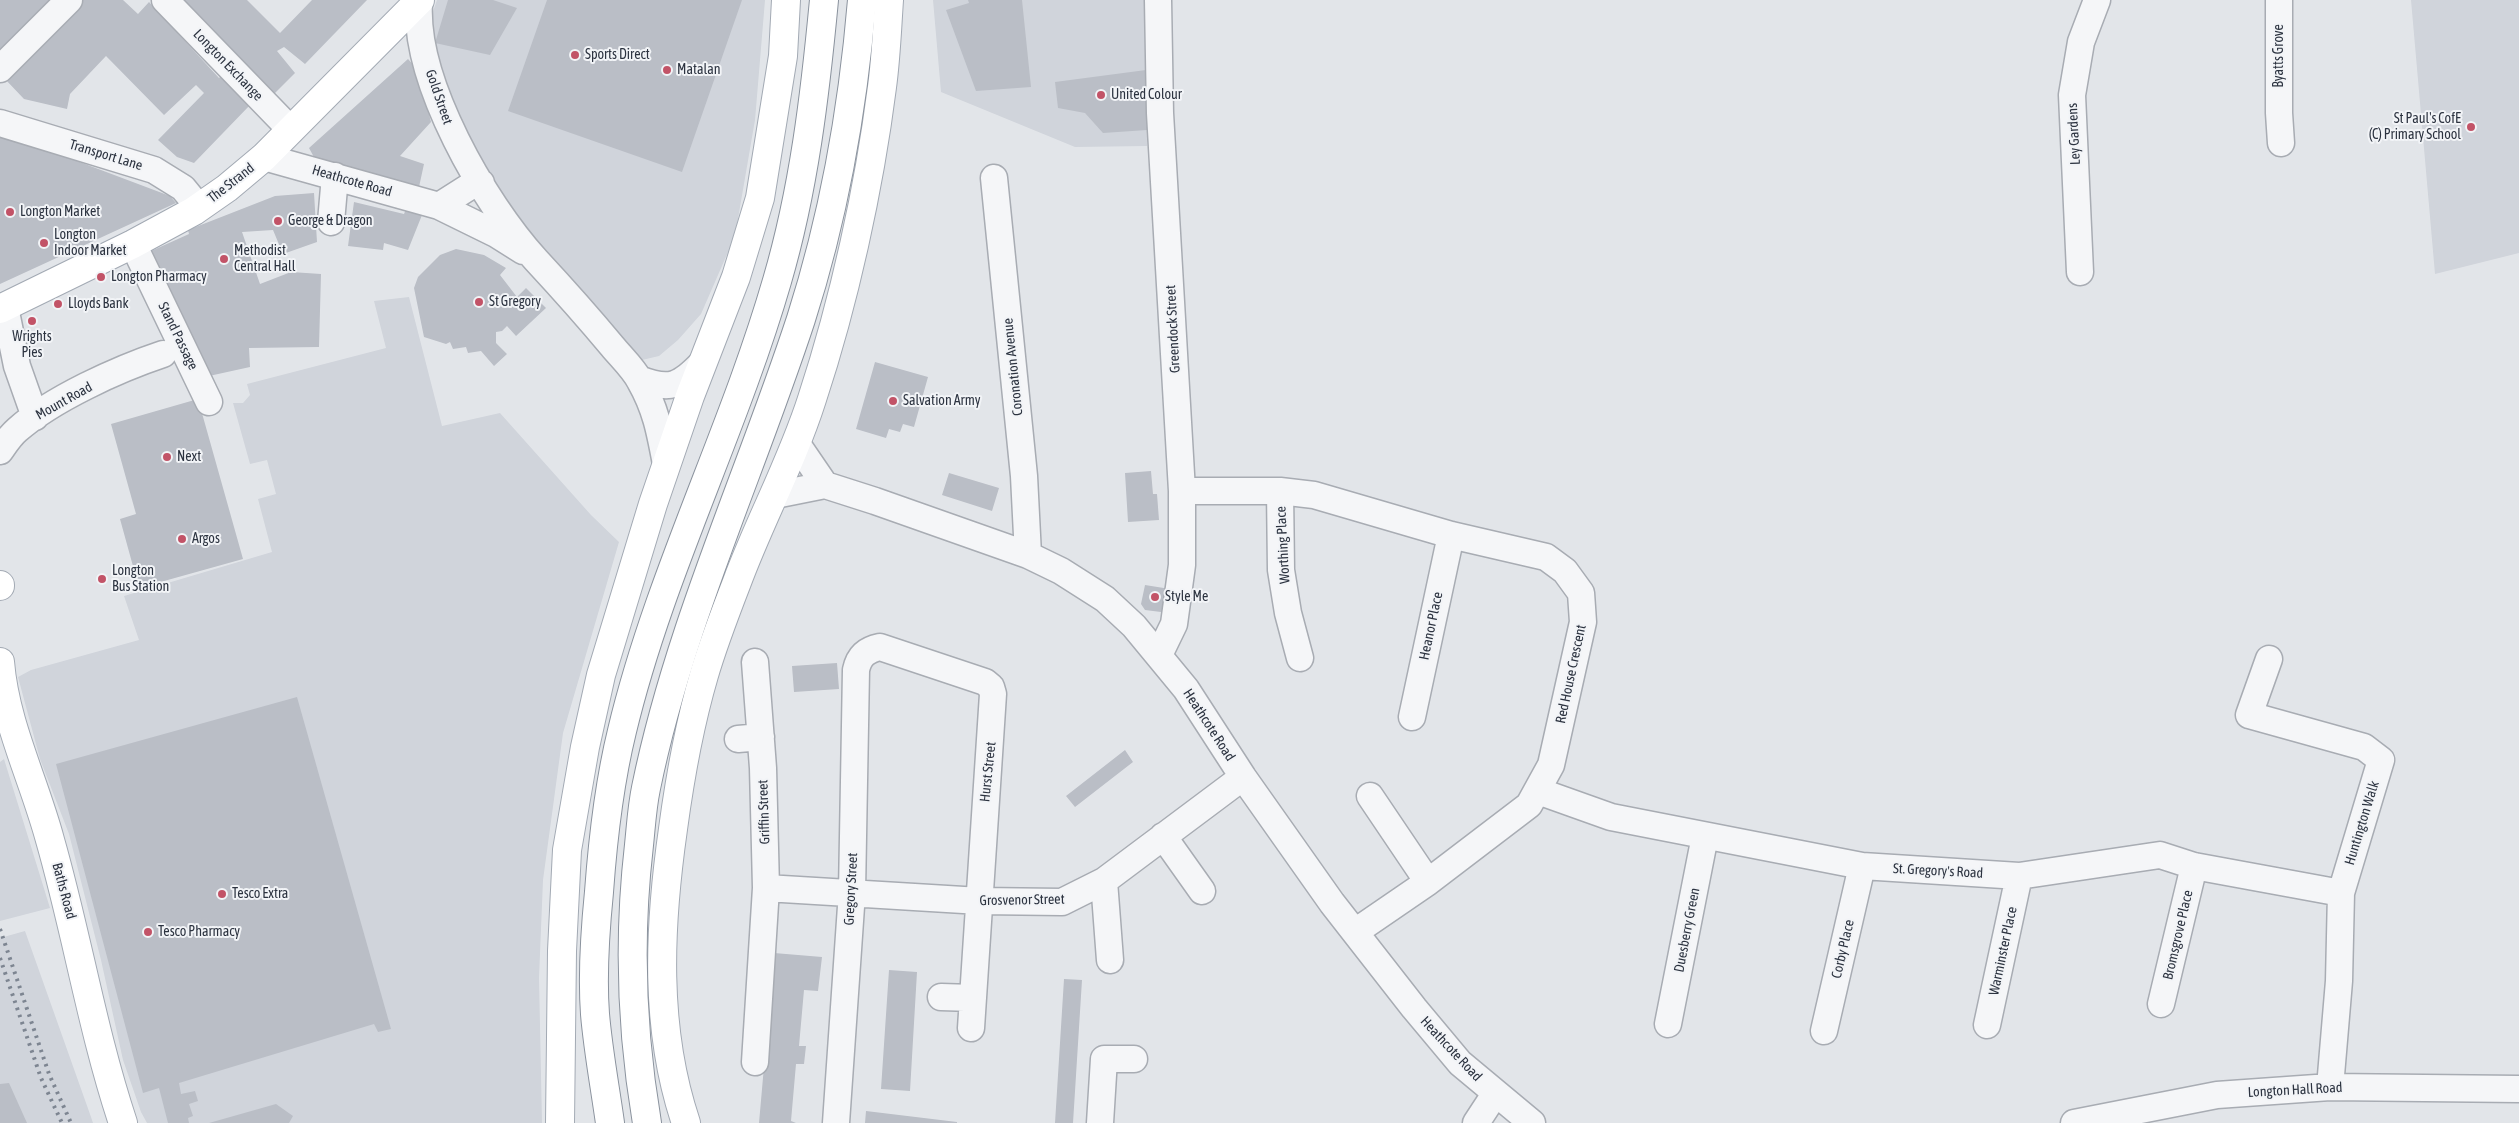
<!DOCTYPE html>
<html>
<head>
<meta charset="utf-8">
<style>
  body { margin:0 }
  canvas { display:block; background:#e2e5e9 }
</style>
</head>
<body>
<canvas width="2519" height="1123"></canvas>
<script>
const c = document.querySelector('canvas').getContext('2d');
c.lineJoin = 'round';
function fillPath(path, color) { c.fillStyle = color; c.fill(path, 'evenodd'); }
function strokePath(path, color, width, dash) { c.strokeStyle = color; c.lineWidth = width; c.lineCap = dash ? 'butt' : 'round'; c.setLineDash(dash || []); c.stroke(path); }
function label(font, color, halo, rows, align = 'center') {
  c.font = font + ' "Asap Condensed",sans-serif'; c.lineWidth = 4; c.setLineDash([]); c.textBaseline = 'middle'; c.strokeStyle = halo; c.fillStyle = color; for (const [text, x, y, turn = 0] of rows) {
    c.save(); c.translate(x, y); c.rotate((+turn || 0) * Math.PI / 180); c.textAlign = isNaN(turn) ? turn : align; if (halo) c.strokeText(text, 0, 0); c.fillText(text, 0, 0); c.restore();
  }
}
const built = new Path2D(`
  M 437,0 L 765,0 L 755,120 L 735,236 L 701,314 L 678,340 L 659,356 L 642,360 L 608,325 L 515,216 L 470,144 L 438,68 L 428,26 Z
  M 933,0 L 1145,0 L 1147,146 L 1075,147 L 941,92 Z
  M 2411,0 L 2519,0 L 2519,253 L 2435,274 Z
  M 409,297 L 442,426 L 500,413 L 591,515 L 619,542 L 563,733 L 543,880 L 539,978 L 542,1123 L 147,1123 L 141,1112 L 123,1060 L 101,960 L 69,834 L 40,759 L 18,677 L 31,670 L 139,640 L 124,596 L 272,552 L 258,499 L 276,494 L 267,460 L 250,464 L 233,403 L 243,403 L 250,395 L 247,384 L 386,348 L 374,301 Z
  M 4,759 L 50,908 L 0,921 L 0,762 Z
  M 25,931 L 91,1117 L 93,1123 L 0,1123 L 0,938 Z`);
const building = new Path2D(`
  M 0,0 L 52,0 L 0,50 Z
  M 80,0 L 123,0 L 138,14 L 149,2 L 219,78 L 222,75 L 251,104 L 194,163 L 177,157 L 158,140 L 204,93 L 196,85 L 164,115 L 106,56 L 70,94 L 67,109 L 24,99 L 5,79 Z
  M 183,0 L 247,0 L 280,33 L 312,0 L 367,0 L 305,64 L 284,47 L 277,51 L 295,73 L 274,94 Z
  M 448,0 L 493,0 L 517,8 L 490,55 L 435,43 Z
  M 547,0 L 742,0 L 682,172 L 508,111 Z
  M 968,0 L 1022,0 L 1031,87 L 976,91 L 946,10 L 969,3 Z
  M 408,59 L 418,70 L 431,122 L 400,156 L 424,164 L 419,187 L 315,159 L 309,148 Z
  M 1146,70 L 1147,130 L 1103,133 L 1085,113 L 1058,108 L 1055,82 Z
  M 0,132 L 170,196 L 176,203 L 0,284 Z
  M 314,193 L 317,242 L 283,254 L 273,230 L 242,232 L 260,284 L 291,272 L 321,274 L 319,347 L 249,348 L 250,367 L 209,376 L 149,252 L 189,234 L 188,230 L 275,196 Z
  M 354,202 L 404,214 L 406,209 L 422,215 L 408,250 L 384,243 L 383,250 L 348,246 Z
  M 456,249 L 484,255 L 506,268 L 500,275 L 517,297 L 526,288 L 546,308 L 516,336 L 507,326 L 502,331 L 496,332 L 496,343 L 507,354 L 494,366 L 481,351 L 468,353 L 466,347 L 453,349 L 450,342 L 446,344 L 424,337 L 414,288 L 418,277 L 440,255 Z
  M 875,362 L 928,377 L 914,427 L 903,424 L 900,432 L 889,429 L 886,438 L 856,429 Z
  M 198,399 L 243,559 L 139,588 L 120,519 L 136,514 L 111,424 Z
  M 1151,471 L 1153,494 L 1157,494 L 1159,520 L 1128,522 L 1125,473 Z
  M 949,473 L 999,488 L 992,511 L 942,495 Z
  M 1145,585 L 1170,589 L 1166,607 L 1161,612 L 1145,610 L 1141,604 Z
  M 837,663 L 839,689 L 794,692 L 792,666 Z
  M 297,697 L 391,1029 L 378,1032 L 374,1024 L 179,1083 L 181,1094 L 195,1091 L 198,1101 L 189,1104 L 193,1116 L 188,1118 L 189,1123 L 168,1123 L 159,1088 L 143,1093 L 56,764 Z
  M 1125,750 L 1133,762 L 1075,807 L 1066,796 Z
  M 774,953 L 822,957 L 818,991 L 804,990 L 799,1046 L 806,1046 L 804,1064 L 796,1064 L 791,1121 L 796,1123 L 759,1123 Z
  M 889,970 L 917,972 L 910,1091 L 881,1089 Z
  M 1064,979 L 1082,980 L 1073,1123 L 1055,1123 Z
  M 9,1083 L 27,1123 L 0,1123 L 0,1084 Z
  M 276,1104 L 293,1116 L 289,1123 L 209,1123 Z
  M 866,1111 L 957,1122 L 957,1123 L 865,1123 Z`);
const minor = new Path2D(`
  M 165,0 L 291,130
  M 1158,0 L 1160,113 L 1182,491 L 1182,565 L 1174,624 L 1159,655
  M 2279,0 L 2279,113 L 2281,143
  M 419,3 C 414,82 484,203 536,260 C 562,288 587,316 612,346 C 621,357 633,368 640,381 C 656,409 660,432 666,464
  M 0,69 L 69,0
  M 0,123 L 154,170 L 183,188 L 192,199 L 194,211
  M 264,157 L 439,206 L 496,234 L 523,251
  M 994,178 L 1024,476 L 1028,555
  M 439,206 L 472,185 L 481,183
  M 331,222 L 335,176
  M 133,244 L 209,402
  M 2080,272 L 2072,95 L 2081,42 L 2097,0
  M 5,307 L 17,366 L 35,417
  M 639,379 C 670,391 680,386 702,363
  M 797,444 L 825,485
  M 0,451 C 5,444 10,436 17,430 C 52,399 118,369 163,354
  M 1182,491 L 1280,491 L 1314,495 L 1451,535 L 1546,557 L 1565,571 L 1581,593 L 1583,622 L 1551,765 L 1529,805 L 1428,882 L 1355,932
  M 1280,491 L 1281,570 L 1288,613 L 1300,658
  M 775,495 L 825,485 L 875,501 L 1028,555 L 1061,571 L 1105,599 L 1134,626 L 1186,689 L 1243,777 L 1332,903 L 1414,1008 L 1460,1063 L 1532,1123
  M 2269,659 L 2249,715 L 2364,747 L 2381,760 L 2341,893 L 2339,981 L 2330,1087
  M 1412,717 L 1451,535
  M 738,739 L 761,737
  M 1538,791 L 1611,817 L 1862,866 L 2019,876 L 2160,855 L 2194,866 L 2341,893
  M 1370,796 L 1428,882
  M 1163,836 L 1202,891
  M 1104,881 L 1110,960
  M 766,888 L 980,901 L 1062,902 L 1104,881 L 1243,777
  M 941,997 L 973,998
  M 2161,1004 L 2194,866
  M 1668,1024 L 1705,836
  M 1987,1025 L 2019,876
  M 1824,1031 L 1862,866
  M 755,1062 L 766,888 L 763,768 L 755,662
  M 836,1123 L 852,892 L 856,670 C 859,656 866,650 880,647 L 985,682 L 991,687 L 993,694 L 971,1028
  M 1100,1123 L 1104,1059 L 1134,1059
  M 1476,1123 L 1495,1094
  M 2074,1123 L 2217,1095 L 2330,1087 L 2519,1089`);
const major = new Path2D(`
  M 0,309 L 133,244 L 194,211 L 227,188 L 264,157 L 420,0
  M 0,585 L 0,586
  M 0,662 C 5,724 34,780 50,840 C 77,934 92,1030 123,1123
  M 560,1123 L 562,951 L 567,850 L 585,747 L 601,675 L 653,504 L 690,396 L 736,277 L 760,198 L 783,56 L 786,0
  M 686,1123 C 654,1028 659,927 673,829 C 680,777 689,726 704,675 C 713,644 725,613 737,582 C 760,520 792,462 812,399 C 844,302 869,189 882,87 C 886,58 887,29 889,0`);
const highway = new Path2D(`
  M 610,1123 C 605,1087 598,1050 595,1014 C 592,973 595,932 599,892 C 603,837 609,784 622,731 C 659,576 733,433 777,281 C 804,189 815,95 824,0
  M 647,1123 C 631,1029 628,940 639,845 C 641,826 642,807 646,788 C 679,626 750,475 801,319 C 834,216 853,108 862,0`);
const rail = new Path2D(`
  M 0,929 L 49,1074 L 71,1123
  M 0,958 L 41,1078 L 62,1123`);
const markers = [
  [575,55,5,"#c25367"],
  [667,70,5,"#c25367"],
  [1101,95,5,"#c25367"],
  [2471,127,5,"#c25367"],
  [10,212,5,"#c25367"],
  [278,221,5,"#c25367"],
  [44,243,5,"#c25367"],
  [224,259,5,"#c25367"],
  [101,277,5,"#c25367"],
  [479,302,5,"#c25367"],
  [58,304,5,"#c25367"],
  [32,321,5,"#c25367"],
  [893,401,5,"#c25367"],
  [167,457,5,"#c25367"],
  [182,539,5,"#c25367"],
  [102,579,5,"#c25367"],
  [1155,597,5,"#c25367"],
  [222,894,5,"#c25367"],
  [148,932,5,"#c25367"]
];
const poiNames = [
  ["Sports Direct",585,55],
  ["Matalan",677,70],
  ["United Colour",1111,95],
  ["St Paul's CofE",2461,119,"right"],
  ["(C) Primary School",2461,135,"right"],
  ["Longton Market",20,212],
  ["George & Dragon",288,221],
  ["Longton",54,235],
  ["Indoor Market",54,251],
  ["Methodist",234,251],
  ["Central Hall",234,267],
  ["Longton Pharmacy",111,277],
  ["St Gregory",489,302],
  ["Lloyds Bank",68,304],
  ["Wrights",32,337,"center"],
  ["Pies",32,353,"center"],
  ["Salvation Army",903,401],
  ["Next",177,457],
  ["Argos",192,539],
  ["Longton",112,571],
  ["Bus Station",112,587],
  ["Style Me",1165,597],
  ["Tesco Extra",232,894],
  ["Tesco Pharmacy",158,932]
];
const streetNames = [
  ["Byatts Grove",2279,56,-90],
  ["Longton Exchange",228,65,46],
  ["Gold Street",439,97,71],
  ["Ley Gardens",2074,134,-93],
  ["Transport Lane",106,155,17],
  ["Heathcote Road",352,181,16],
  ["The Strand",231,183,-38],
  ["Greendock Street",1173,329,-93],
  ["Stand Passage",178,336,64],
  ["Coronation Avenue",1013,367,-96],
  ["Mount Road",64,401,-29],
  ["Worthing Place",1283,545,-93],
  ["Heanor Place",1431,626,-78],
  ["Red House Crescent",1571,674,-78],
  ["Heathcote Road",1209,725,57],
  ["Hurst Street",988,772,-84],
  ["Griffin Street",764,812,-92],
  ["Huntington Walk",2362,823,-73],
  ["St. Gregory's Road",1938,871,3],
  ["Gregory Street",851,889,-87],
  ["Baths Road",64,891,75],
  ["Grosvenor Street",1022,900,-1],
  ["Duesberry Green",1687,930,-79],
  ["Bromsgrove Place",2178,935,-77],
  ["Corby Place",1843,949,-77],
  ["Warminster Place",2003,951,-78],
  ["Heathcote Road",1451,1049,47],
  ["Longton Hall Road",2295,1090,-3]
];
fillPath(built, '#d0d4db');
fillPath(building, '#babec6');
strokePath(minor, '#a8acb3', 29);
strokePath(major, '#a3aab4', 30);
strokePath(highway, '#8b939e', 30);
strokePath(minor, '#f5f6f8', 26);
strokePath(major, '#fff', 28);
strokePath(highway, '#fff', 28);
strokePath(rail, '#7d8591', 4, [2.5, 5]);
for (const [x, y, r, color] of markers) { const dot = new Path2D(); dot.arc(x, y, r, 0, 2 * Math.PI); c.fillStyle = color; c.fill(dot); strokePath(dot, '#f2f4f7', 2); }
label('14px', '#2c3340', '#f2f4f7', poiNames, 'left');
label('14px', '#2c3340', '#f2f4f7', streetNames);
</script>
</body>
</html>
